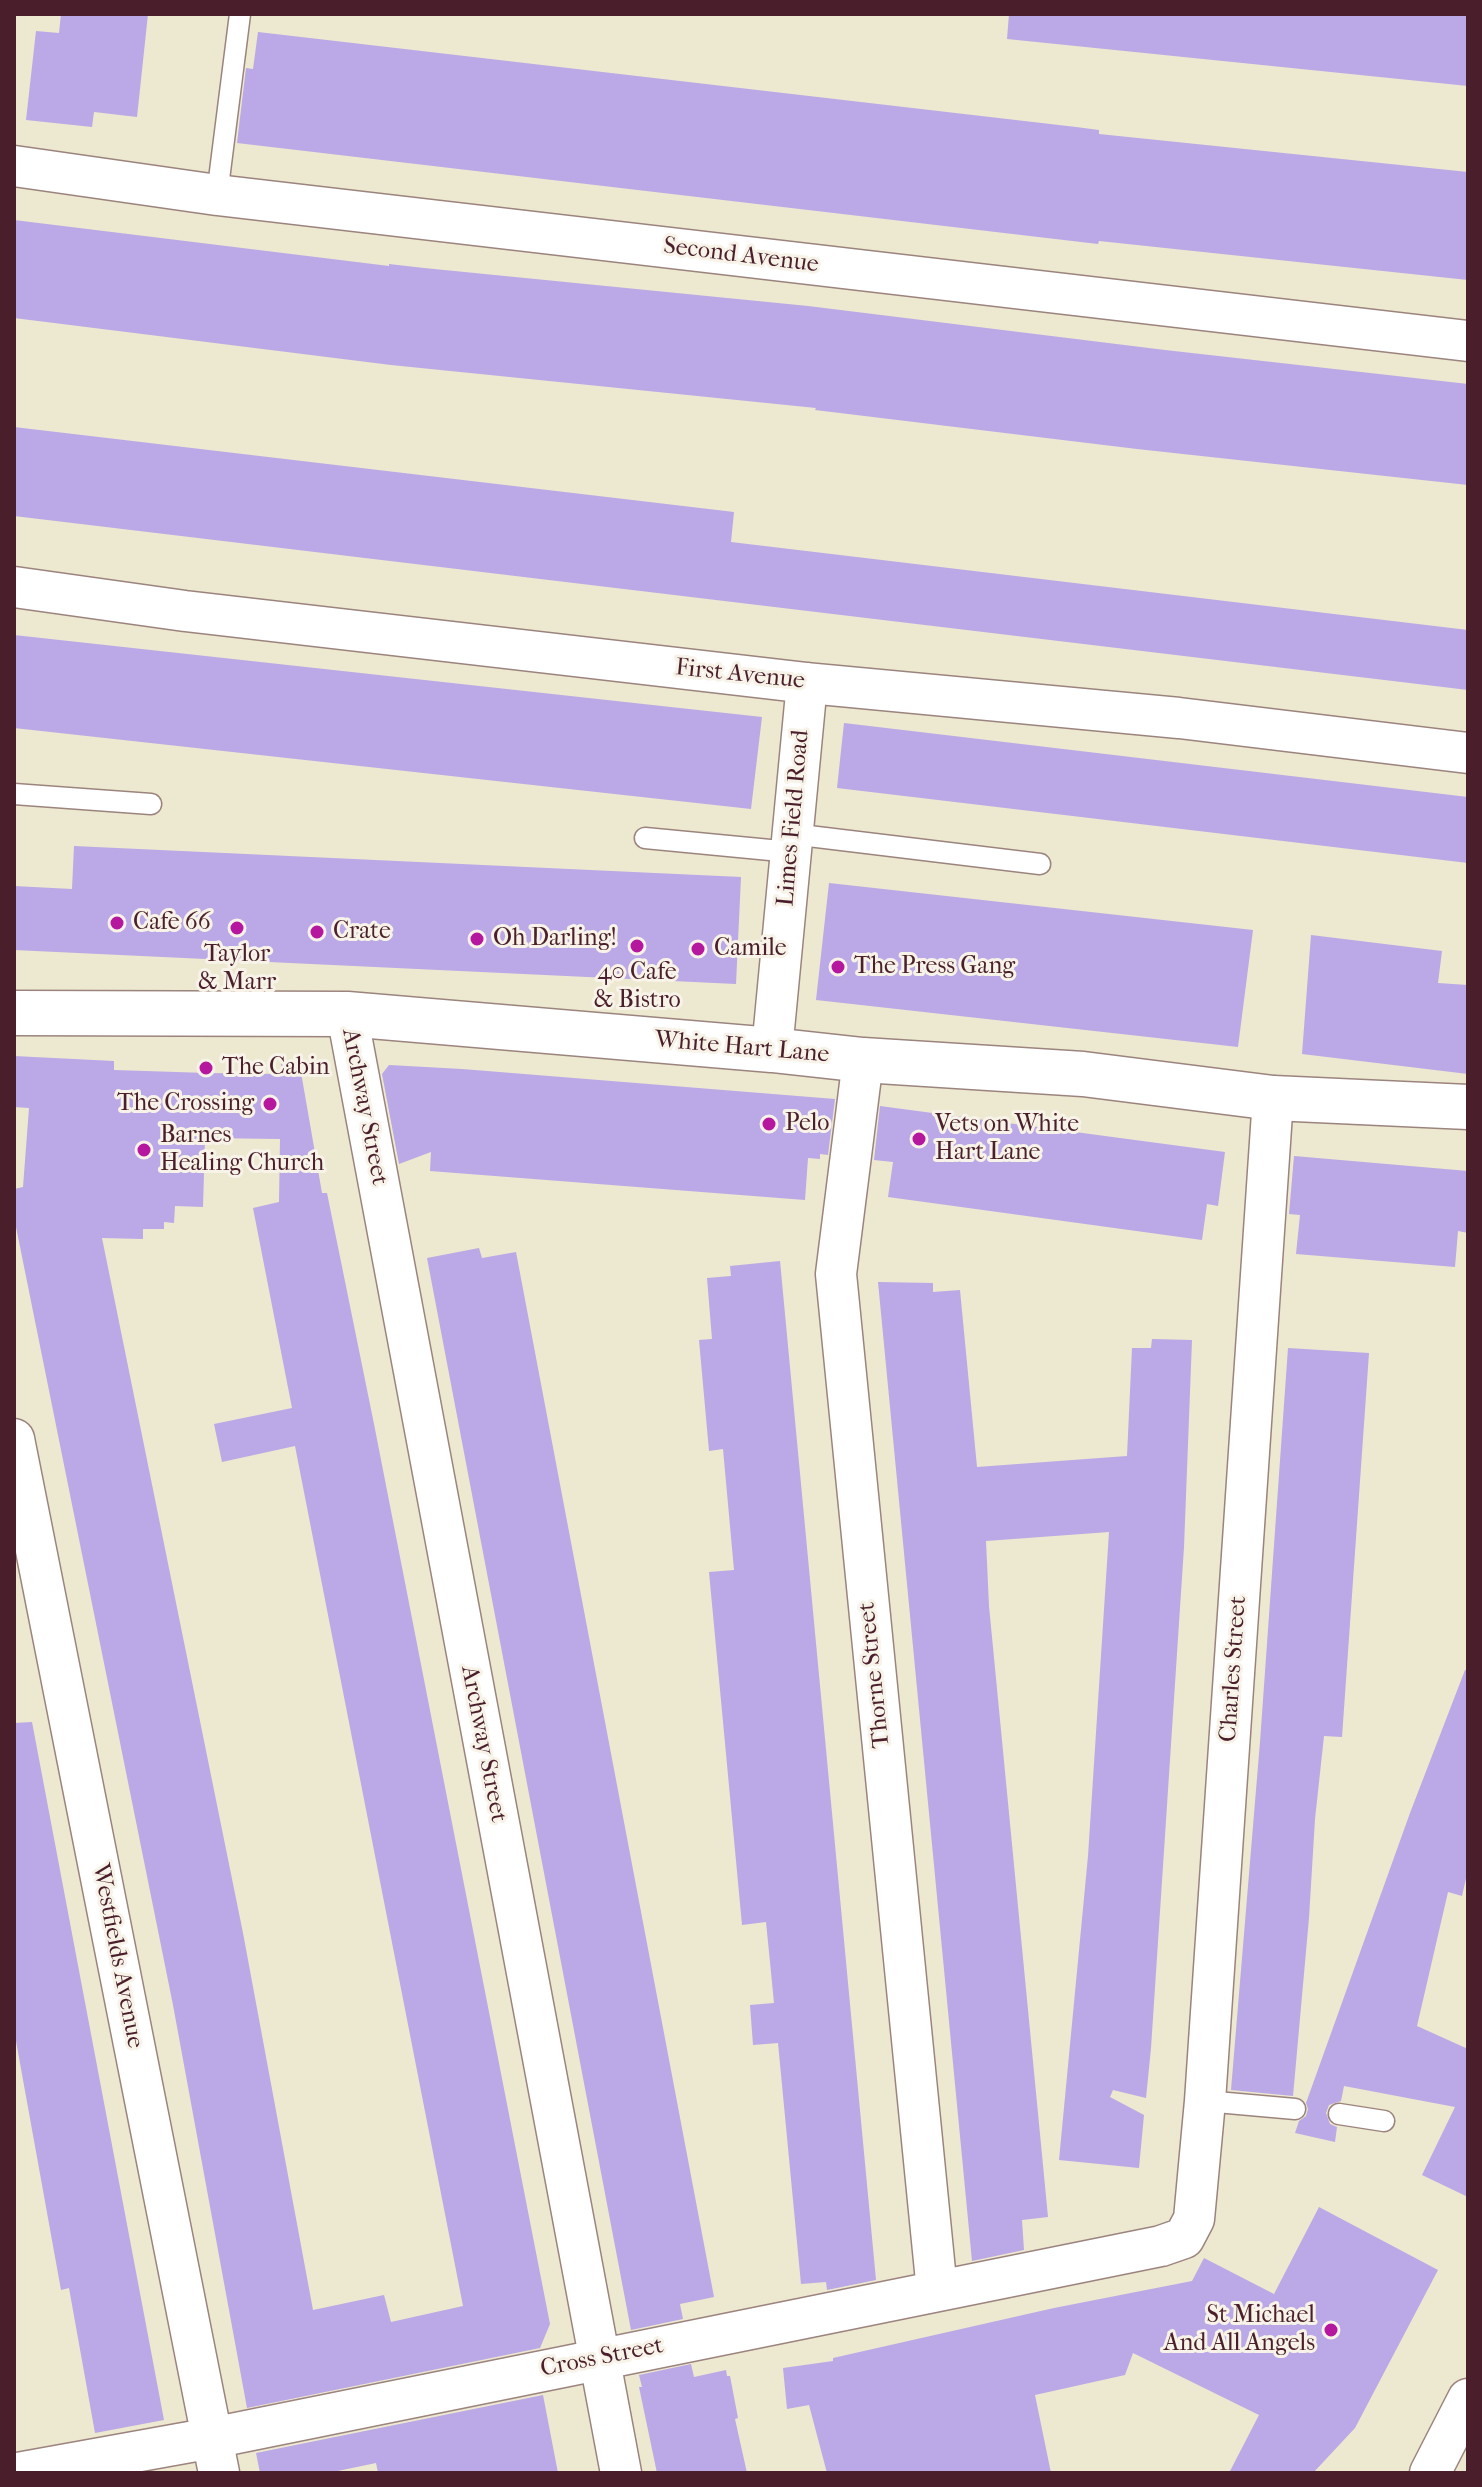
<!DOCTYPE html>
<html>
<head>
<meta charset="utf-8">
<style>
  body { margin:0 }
  #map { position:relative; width:1482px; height:2487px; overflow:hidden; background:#ede8d0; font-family:"IM FELL French Canon",serif }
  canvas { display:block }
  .frame { position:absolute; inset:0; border:16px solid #4a1f2b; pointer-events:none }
</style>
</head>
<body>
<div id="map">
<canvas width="1482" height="2487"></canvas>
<div class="frame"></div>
</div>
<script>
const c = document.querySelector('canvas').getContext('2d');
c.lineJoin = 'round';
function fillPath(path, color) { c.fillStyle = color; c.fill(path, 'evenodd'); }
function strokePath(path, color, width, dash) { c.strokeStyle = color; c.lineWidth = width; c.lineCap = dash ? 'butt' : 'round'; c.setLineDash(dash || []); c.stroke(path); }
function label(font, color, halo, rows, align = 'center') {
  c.font = font + ' "IM FELL French Canon",serif'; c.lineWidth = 6; c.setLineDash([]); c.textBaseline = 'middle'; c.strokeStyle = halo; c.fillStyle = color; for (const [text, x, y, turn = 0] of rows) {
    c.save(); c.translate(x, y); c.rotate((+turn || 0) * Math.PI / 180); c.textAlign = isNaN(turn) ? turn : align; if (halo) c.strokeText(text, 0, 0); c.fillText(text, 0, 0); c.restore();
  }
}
const building = new Path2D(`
  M 61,14 L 148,14 L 137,117 L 94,112 L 92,127 L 26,120 L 36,31 L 59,33 Z
  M 1009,14 L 1468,14 L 1468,86 L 1007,39 Z
  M 258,32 L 1076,127 L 1099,130 L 1099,134 L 1468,172 L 1468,280 L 1099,241 L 1098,244 L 237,143 L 246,68 L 253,69 Z
  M 14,220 L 389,266 L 389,264 L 424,268 L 808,306 L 1165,350 L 1468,384 L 1468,485 L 1137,449 L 815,410 L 816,408 L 391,365 L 14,318 Z
  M 14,427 L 734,512 L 731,542 L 1468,630 L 1468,690 L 14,516 Z
  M 14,635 L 762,717 L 751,809 L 14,728 Z
  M 844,723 L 1468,797 L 1468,863 L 837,788 Z
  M 74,846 L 741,877 L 736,984 L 14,950 L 14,886 L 72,889 Z
  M 829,883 L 1253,930 L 1238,1047 L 816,1000 Z
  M 1311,935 L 1442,951 L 1438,983 L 1468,985 L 1468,1074 L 1302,1054 Z
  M 14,1056 L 114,1061 L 114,1070 L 207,1073 L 281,1074 L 281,1062 L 299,1061 L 322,1193 L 327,1193 L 374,1424 L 550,2324 L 540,2348 L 247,2408 L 173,2005 L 14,1217 L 14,1189 L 23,1187 L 29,1108 L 14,1107 ZM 205,1138 L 280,1139 L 279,1202 L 253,1208 L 292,1408 L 214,1424 L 222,1462 L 295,1446 L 463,2306 L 391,2322 L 384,2295 L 313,2310 L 243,1933 L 102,1238 L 143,1239 L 143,1229 L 164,1229 L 164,1222 L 174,1223 L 175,1206 L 203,1207 Z
  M 389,1065 L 462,1069 L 835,1099 L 828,1155 L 820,1154 L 820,1159 L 808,1158 L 805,1200 L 430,1171 L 431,1152 L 399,1164 L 382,1074 Z
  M 880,1106 L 1225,1152 L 1218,1206 L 1207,1204 L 1202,1240 L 888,1197 L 893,1162 L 874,1160 Z
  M 1294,1156 L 1468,1171 L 1468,1233 L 1458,1231 L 1455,1267 L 1296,1254 L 1300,1215 L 1289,1214 Z
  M 479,1248 L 482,1258 L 516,1252 L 714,2297 L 680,2304 L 683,2319 L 631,2330 L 427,1258 Z
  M 780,1261 L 876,2280 L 827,2290 L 826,2282 L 801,2284 L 778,2043 L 753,2045 L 750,2005 L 774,2003 L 770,1962 L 766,1922 L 742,1925 L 709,1572 L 734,1570 L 723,1449 L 709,1451 L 699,1340 L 712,1339 L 707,1278 L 731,1276 L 730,1266 Z
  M 878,1282 L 933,1283 L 933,1292 L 960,1290 L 977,1467 L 1127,1456 L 1132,1348 L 1151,1348 L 1152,1339 L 1192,1340 L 1184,1547 L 1151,2048 L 1146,2098 L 1113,2090 L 1110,2097 L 1144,2115 L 1139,2168 L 1059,2160 L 1088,1856 L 1109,1532 L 986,1541 L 989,1606 L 1048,2217 L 1022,2220 L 1024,2250 L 972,2261 Z
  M 1288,1348 L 1369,1353 L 1342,1737 L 1324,1736 L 1315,1819 L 1309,1918 L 1293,2096 L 1231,2090 L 1260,1742 Z
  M 1465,1670 L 1468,1670 L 1468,1870 L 1462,1896 L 1448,1892 L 1417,2026 L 1468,2049 L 1468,2197 L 1422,2175 L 1455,2107 L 1344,2086 L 1341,2101 L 1329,2105 L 1326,2113 L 1330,2124 L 1337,2127 L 1335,2142 L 1295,2133 L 1299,2121 L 1306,2116 L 1308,2109 L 1306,2103 L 1410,1813 Z
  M 32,1722 L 164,2420 L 95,2433 L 69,2288 L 61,2290 L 14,2030 L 14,1723 Z
  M 1319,2207 L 1438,2270 L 1355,2428 L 1313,2473 L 1229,2473 L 1259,2415 L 1133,2353 L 1125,2375 L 1035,2395 L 1051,2473 L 827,2473 L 809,2405 L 787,2409 L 783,2368 L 833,2361 L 833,2358 L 1054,2308 L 1192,2281 L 1204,2258 L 1274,2294 Z
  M 691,2364 L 694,2377 L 726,2370 L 727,2376 L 730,2376 L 738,2418 L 735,2419 L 747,2473 L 657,2473 L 639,2387 L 642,2387 L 639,2375 Z
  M 543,2395 L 558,2473 L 378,2473 L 376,2463 L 328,2473 L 260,2473 L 256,2453 Z`);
const service = new Path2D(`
  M 217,195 L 240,14
  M 14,794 L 151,804
  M 792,834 L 1040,864
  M 645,838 L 791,852
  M 1205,2101 L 1295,2109
  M 1339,2114 L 1384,2121`);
const minor = new Path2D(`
  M 14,166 L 217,195 L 1468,341
  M 14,587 L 185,611 L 807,683 L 1179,718 L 1468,753
  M 347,1014 L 621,2473
  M 772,1050 L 807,683
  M 863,1060 L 836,1274 L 937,2291
  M 14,1439 L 219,2473
  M 18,2473 L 212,2438 L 1161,2246 L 1184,2238 L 1194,2219 L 1205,2101 L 1273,1098
  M 1430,2473 L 1468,2399`);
const tertiary = new Path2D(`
  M 14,1013 L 347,1014 L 772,1050 L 863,1060 L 1083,1074 L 1273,1098 L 1468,1107`);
const markers = [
  [117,923,8,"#b5179e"],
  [237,928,8,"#b5179e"],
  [317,932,8,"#b5179e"],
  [477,939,8,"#b5179e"],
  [637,946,8,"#b5179e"],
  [698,949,8,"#b5179e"],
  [838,967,8,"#b5179e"],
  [206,1068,8,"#b5179e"],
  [270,1104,8,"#b5179e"],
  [769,1124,8,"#b5179e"],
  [919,1139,8,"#b5179e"],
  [144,1150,8,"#b5179e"],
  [1331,2330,8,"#b5179e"]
];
const streetNames = [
  ["Second Avenue",741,256,7],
  ["First Avenue",740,675,6],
  ["Limes Field Road",794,818,-85],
  ["White Hart Lane",742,1048,5],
  ["Archway Street",364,1107,79],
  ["Charles Street",1234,1669,-86],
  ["Thorne Street",875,1675,-96],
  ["Archway Street",483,1744,79],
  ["Westfields Avenue",117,1956,79],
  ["Cross Street",602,2358,-11]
];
const poiNames = [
  ["Cafe 66",133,923],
  ["Crate",333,932],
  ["Oh Darling!",493,939],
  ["Camile",714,949],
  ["Taylor",237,955,"center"],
  ["& Marr",237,983,"center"],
  ["The Press Gang",854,967],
  ["40 Cafe",637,973,"center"],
  ["& Bistro",637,1001,"center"],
  ["The Cabin",222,1068],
  ["The Crossing",254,1104,"right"],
  ["Pelo",785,1124],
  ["Vets on White",935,1125],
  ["Hart Lane",935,1153],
  ["Barnes",160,1136],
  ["Healing Church",160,1164],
  ["St Michael",1315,2316,"right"],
  ["And All Angels",1315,2344,"right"]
];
fillPath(building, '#bba8e6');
strokePath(service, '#9c847e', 23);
strokePath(minor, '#9c847e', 43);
strokePath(tertiary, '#9c847e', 47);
strokePath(service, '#fff', 20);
strokePath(minor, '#fff', 40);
strokePath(tertiary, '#fff', 44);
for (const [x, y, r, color] of markers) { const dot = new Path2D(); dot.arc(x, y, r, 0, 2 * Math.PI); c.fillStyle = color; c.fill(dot); strokePath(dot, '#f7f3e8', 3); }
label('24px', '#4a1f2b', '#f7f3e8', streetNames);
label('24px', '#4a1f2b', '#f7f3e8', poiNames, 'left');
</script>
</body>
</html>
